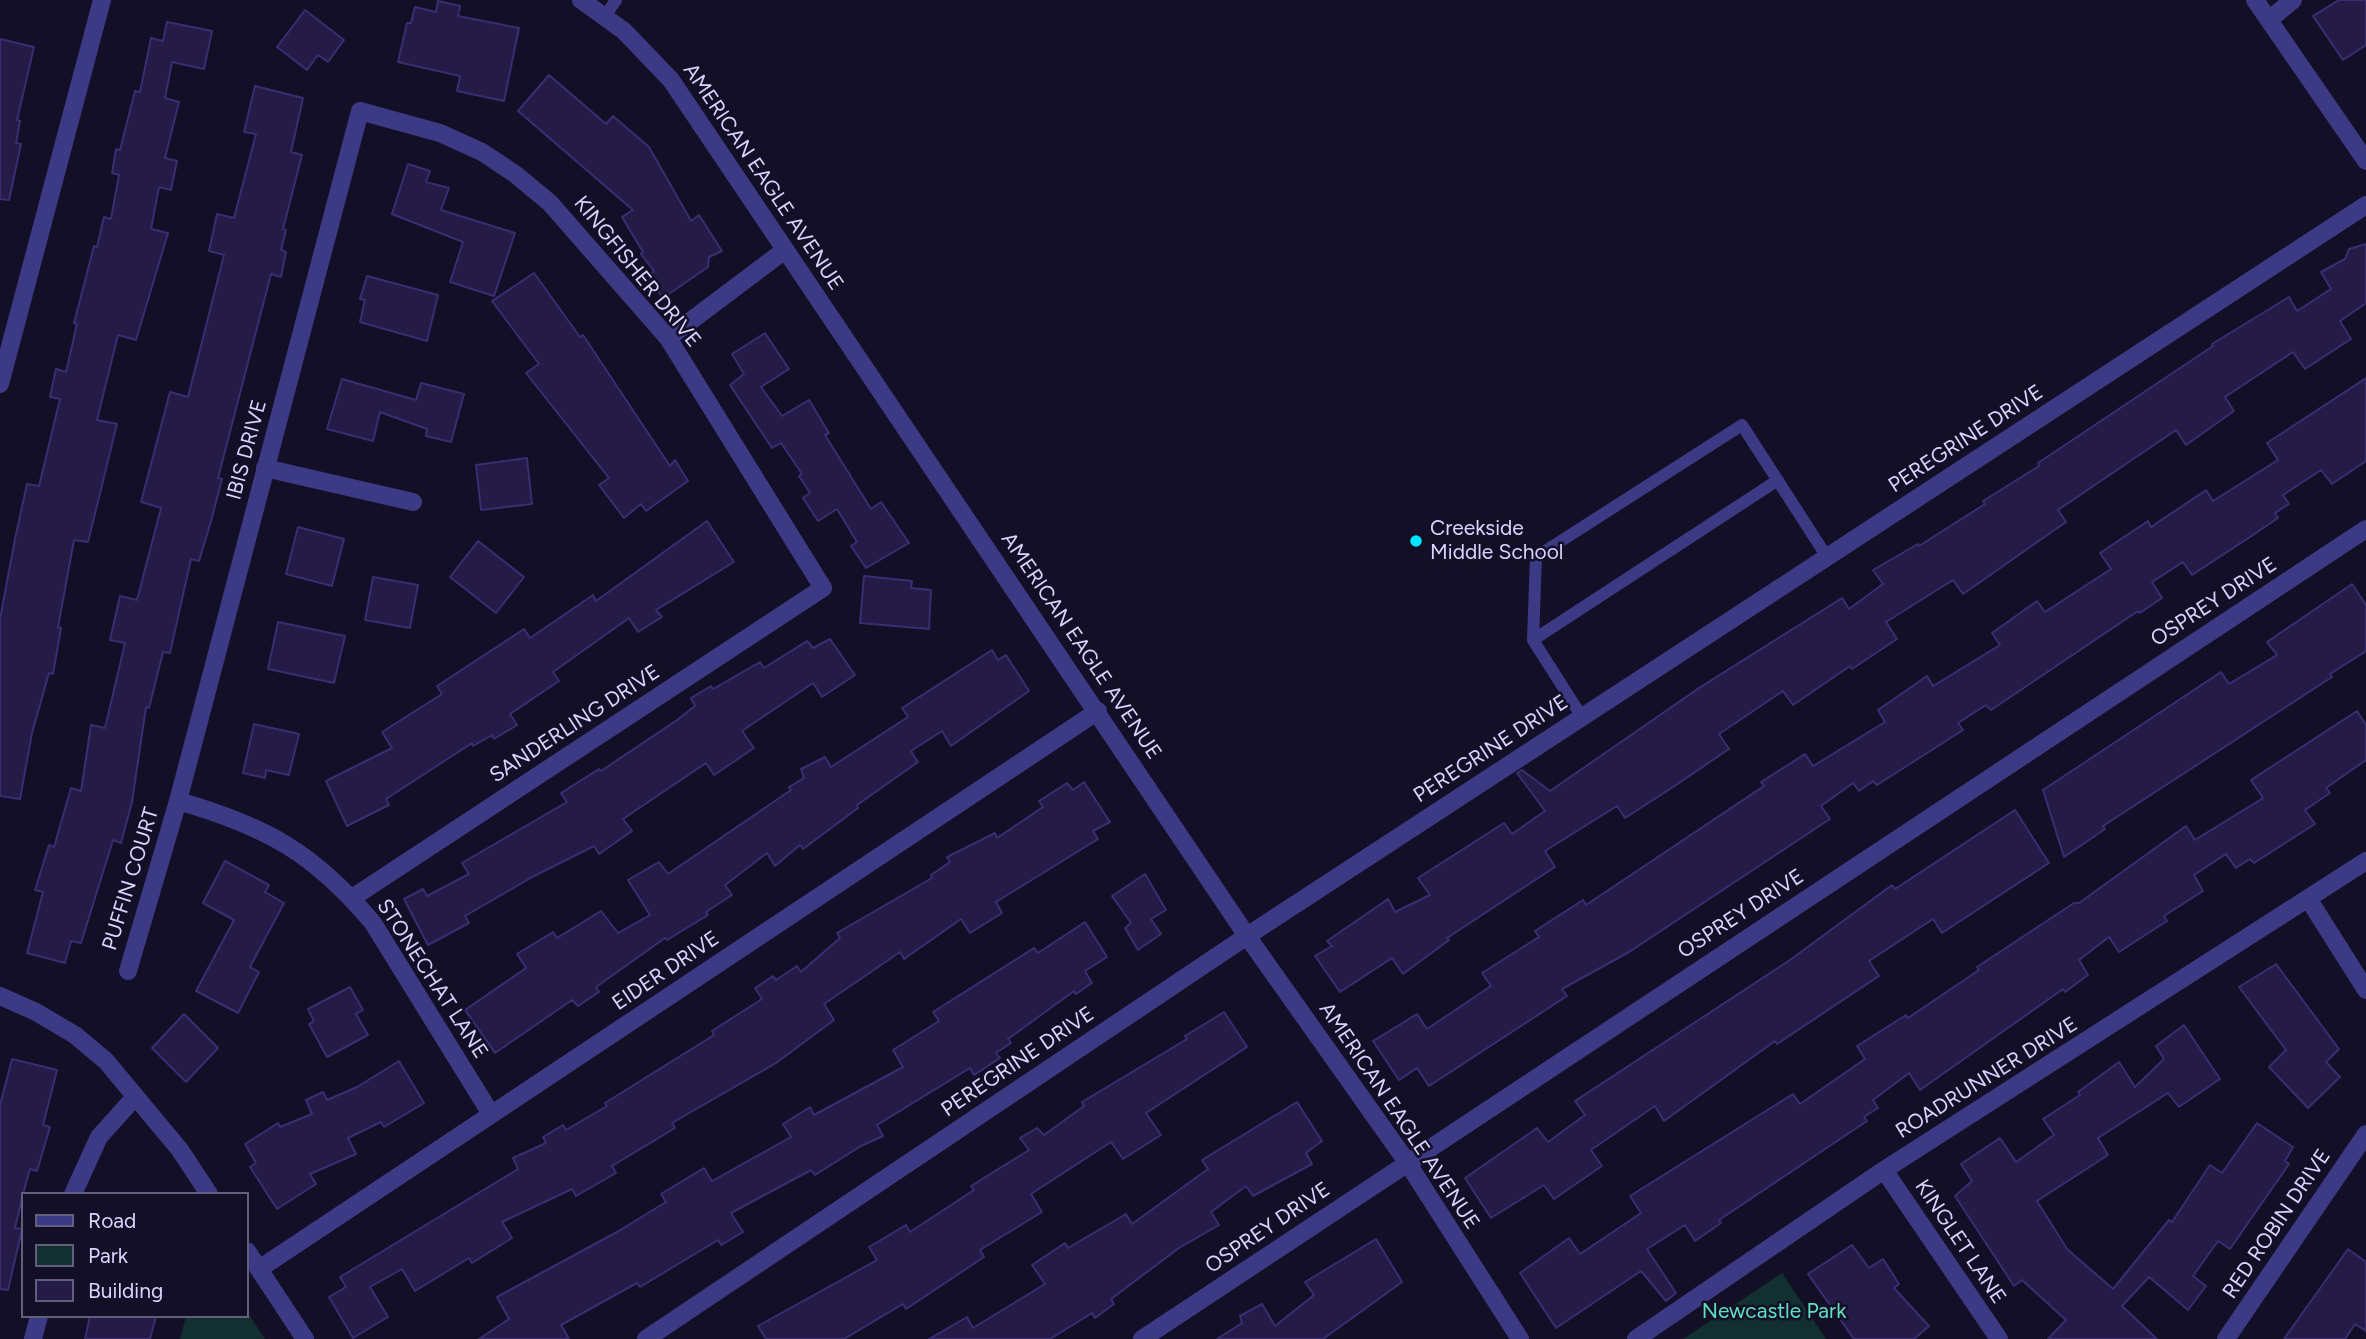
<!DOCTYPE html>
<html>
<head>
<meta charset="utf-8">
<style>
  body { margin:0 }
  #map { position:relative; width:2366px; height:1339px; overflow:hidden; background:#130f26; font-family:Figtree,sans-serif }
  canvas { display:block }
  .legend { position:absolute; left:21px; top:1192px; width:228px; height:126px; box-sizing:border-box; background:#130f26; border:2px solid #625e7d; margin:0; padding:9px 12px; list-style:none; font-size:21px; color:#d9d4ff }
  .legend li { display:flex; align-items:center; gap:14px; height:35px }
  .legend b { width:35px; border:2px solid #625e7d }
</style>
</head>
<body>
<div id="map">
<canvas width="2366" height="1339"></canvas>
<ul class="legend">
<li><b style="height:9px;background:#3d3a85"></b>Road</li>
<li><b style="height:19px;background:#12302f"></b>Park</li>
<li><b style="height:19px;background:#241b47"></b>Building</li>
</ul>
</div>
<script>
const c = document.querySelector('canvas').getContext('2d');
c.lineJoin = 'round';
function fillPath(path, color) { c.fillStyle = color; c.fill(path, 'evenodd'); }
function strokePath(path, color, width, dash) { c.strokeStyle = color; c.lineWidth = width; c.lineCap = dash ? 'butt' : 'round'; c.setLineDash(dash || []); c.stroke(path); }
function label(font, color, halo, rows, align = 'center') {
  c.font = font + ' Figtree,sans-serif'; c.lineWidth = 5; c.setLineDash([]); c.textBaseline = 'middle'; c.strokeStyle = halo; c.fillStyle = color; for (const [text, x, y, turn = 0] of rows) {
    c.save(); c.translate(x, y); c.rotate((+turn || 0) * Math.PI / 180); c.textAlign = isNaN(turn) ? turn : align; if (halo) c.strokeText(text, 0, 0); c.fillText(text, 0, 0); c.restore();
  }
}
const green = new Path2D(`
  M 1782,1273 L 1826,1339 L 1683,1339 Z
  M 247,1312 L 265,1339 L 180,1339 L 186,1316 L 247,1316 Z`);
const building = new Path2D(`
  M 2339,0 L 2366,0 L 2366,45 L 2343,60 L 2313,16 Z
  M 438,1 L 460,6 L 458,16 L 519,28 L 504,101 L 457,91 L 460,76 L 398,62 L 407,23 L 411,23 L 415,7 L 436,12 Z
  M 305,10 L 344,40 L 328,62 L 318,55 L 307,70 L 277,47 Z
  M 167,22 L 212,31 L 204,69 L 172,62 L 165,98 L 179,102 L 165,158 L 177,161 L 171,190 L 159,187 L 151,229 L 168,233 L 136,340 L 118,335 L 97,420 L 117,424 L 88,542 L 74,540 L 58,627 L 61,628 L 53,674 L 49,673 L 32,733 L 20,799 L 0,796 L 0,619 L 15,539 L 27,484 L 39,486 L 60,399 L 50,397 L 56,369 L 66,372 L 77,324 L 74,323 L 94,246 L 97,247 L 104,217 L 111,219 L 119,175 L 112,173 L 116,149 L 120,150 L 135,91 L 140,92 L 151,38 L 163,41 Z
  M 0,39 L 34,47 L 17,120 L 20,121 L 16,143 L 21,144 L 9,200 L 0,199 Z
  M 549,75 L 606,124 L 613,116 L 649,147 L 691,221 L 699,215 L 722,251 L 709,257 L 708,267 L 663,298 L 648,276 L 654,271 L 641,254 L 643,252 L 622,217 L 633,210 L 518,111 Z
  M 255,86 L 303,98 L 291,152 L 302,155 L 283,229 L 286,230 L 281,250 L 286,252 L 281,277 L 271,274 L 218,478 L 222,479 L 211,521 L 199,561 L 191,559 L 170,653 L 163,652 L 149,708 L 146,707 L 132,802 L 121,843 L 113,840 L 81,943 L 71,941 L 65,963 L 27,953 L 43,892 L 35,890 L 49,845 L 54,847 L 71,788 L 81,791 L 91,725 L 105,728 L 125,643 L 110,640 L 120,596 L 137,600 L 161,508 L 141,502 L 170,392 L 188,397 L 224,255 L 209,251 L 217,214 L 234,218 L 256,134 L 244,132 Z
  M 408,164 L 430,171 L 426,182 L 449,188 L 441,210 L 515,233 L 494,296 L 450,282 L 463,242 L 392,214 Z
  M 2366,244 L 2366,303 L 2340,321 L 2351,339 L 2305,369 L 2293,352 L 2225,397 L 2234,411 L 2186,445 L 2176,430 L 2058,510 L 2066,522 L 1963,594 L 1953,580 L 1886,622 L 1897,639 L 1852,669 L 1850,666 L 1793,705 L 1783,691 L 1719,734 L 1729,749 L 1673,787 L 1625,818 L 1617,806 L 1545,851 L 1555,867 L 1447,938 L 1449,940 L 1403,974 L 1392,958 L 1340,992 L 1315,956 L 1332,946 L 1327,941 L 1388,899 L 1395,912 L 1430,895 L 1418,878 L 1504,823 L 1512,834 L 1545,811 L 1517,773 L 1522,770 L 1550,791 L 1699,688 L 1842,598 L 1849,609 L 1883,584 L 1873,570 L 1918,544 L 1919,546 L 1985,504 L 1983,501 L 2039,466 L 2038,463 L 2213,346 L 2212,344 L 2289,297 L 2297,311 L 2331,289 L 2321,272 L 2345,259 L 2349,249 Z
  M 534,273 L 580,337 L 583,335 L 670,466 L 675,460 L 688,481 L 646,511 L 641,504 L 624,518 L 599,485 L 609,478 L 526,373 L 539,364 L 492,301 Z
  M 367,276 L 438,295 L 427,341 L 360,322 L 365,300 L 360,299 Z
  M 765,333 L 789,369 L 761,387 L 782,416 L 809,400 L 829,433 L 825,435 L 871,509 L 881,502 L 909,543 L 866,568 L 851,546 L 857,542 L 837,509 L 818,521 L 803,498 L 810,493 L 799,476 L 802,474 L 781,443 L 772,448 L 730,385 L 744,374 L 732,354 Z
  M 2366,378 L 2366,461 L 2332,484 L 2321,470 L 2283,495 L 2289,504 L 2275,513 L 2278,518 L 2250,537 L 2192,575 L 2183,562 L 2152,582 L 2162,598 L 2140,613 L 2138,611 L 1991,710 L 1986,705 L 1958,723 L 1963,730 L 1877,785 L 1873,781 L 1859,791 L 1853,783 L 1821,806 L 1830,819 L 1629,952 L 1562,989 L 1567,996 L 1429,1086 L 1417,1068 L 1399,1080 L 1373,1041 L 1417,1014 L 1427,1029 L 1491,986 L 1482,973 L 1539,937 L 1535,931 L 1583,900 L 1586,905 L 1764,786 L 1761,782 L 1805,754 L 1813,766 L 1885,722 L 1878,710 L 1927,676 L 1933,686 L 2000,645 L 1992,633 L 2037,601 L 2045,612 L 2111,569 L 2100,553 L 2148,521 L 2151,527 L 2206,490 L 2213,501 L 2278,460 L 2267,443 Z
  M 342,379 L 416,400 L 421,383 L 464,394 L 451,442 L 426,436 L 427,429 L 380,412 L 373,441 L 327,429 Z
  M 527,458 L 532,504 L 481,510 L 476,465 Z
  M 707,521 L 734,562 L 656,610 L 662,617 L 638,632 L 629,618 L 553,672 L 559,681 L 510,714 L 517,725 L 494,739 L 492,735 L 473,746 L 472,743 L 386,799 L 389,805 L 347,826 L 326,781 L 392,748 L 382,732 L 442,694 L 437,686 L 524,629 L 530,638 L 593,595 L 596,601 Z
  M 298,527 L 344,539 L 332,586 L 286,574 Z
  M 478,541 L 524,577 L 496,613 L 450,577 Z
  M 864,576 L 912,581 L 911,588 L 931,590 L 929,629 L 860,623 Z
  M 373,577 L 418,585 L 410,628 L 365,620 Z
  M 2352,584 L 2366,605 L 2366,651 L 2330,674 L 2332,677 L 2103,826 L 2105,829 L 2064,857 L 2043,790 L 2221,672 L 2229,684 L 2277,655 L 2267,642 Z
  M 278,622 L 345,636 L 334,683 L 268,669 Z
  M 830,639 L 855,675 L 822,697 L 813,683 L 742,731 L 754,748 L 714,775 L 706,763 L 623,819 L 632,831 L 599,854 L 594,846 L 534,876 L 465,916 L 469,923 L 428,945 L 404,899 L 423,889 L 427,896 L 469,874 L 462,863 L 567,802 L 561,793 L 599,769 L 601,771 L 677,720 L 695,706 L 691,698 L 711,686 L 713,689 L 760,662 L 764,668 L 807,641 L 813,648 Z
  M 992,650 L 998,660 L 1006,655 L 1029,691 L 951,746 L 942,731 L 911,751 L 918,762 L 857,805 L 858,808 L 803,849 L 800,845 L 775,866 L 767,853 L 725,885 L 732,895 L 706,912 L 708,915 L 667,940 L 665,938 L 596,987 L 599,992 L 578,1006 L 572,1000 L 495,1053 L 465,1010 L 526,968 L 517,954 L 553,932 L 557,938 L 601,911 L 618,933 L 650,915 L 628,880 L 659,862 L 668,874 L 791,790 L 789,787 L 804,778 L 801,769 L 825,757 L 831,767 L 908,717 L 902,708 Z
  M 2357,711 L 2366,725 L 2366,760 L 2326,788 L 2330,793 L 2305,810 L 2315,824 L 2254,863 L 2250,859 L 2236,868 L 2226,854 L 2194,875 L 2203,891 L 2164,916 L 2167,921 L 2119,952 L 2109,937 L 2079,960 L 2088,975 L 2065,992 L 2063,989 L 1920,1090 L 1909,1073 L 1873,1100 L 1878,1108 L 1864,1117 L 1867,1121 L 1719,1220 L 1721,1223 L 1695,1241 L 1685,1225 L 1647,1249 L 1676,1293 L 1666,1301 L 1641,1271 L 1556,1328 L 1520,1273 L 1569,1238 L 1580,1254 L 1641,1213 L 1630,1196 L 1793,1094 L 1800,1104 L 1865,1059 L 1857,1046 L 1906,1015 L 1908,1018 L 1979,970 L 1977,967 L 2074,903 L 2079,903 L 2186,826 L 2195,840 L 2263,798 L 2251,780 Z
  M 254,724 L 299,734 L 289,775 L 266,770 L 265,778 L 243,773 Z
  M 1084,782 L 1110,822 L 1093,831 L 1098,839 L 996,902 L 1002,913 L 970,933 L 961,919 L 904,959 L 900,952 L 824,1004 L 834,1020 L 776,1063 L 672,1123 L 675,1128 L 612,1166 L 616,1173 L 576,1196 L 572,1189 L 502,1222 L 512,1238 L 472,1263 L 469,1258 L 415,1291 L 402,1269 L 370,1287 L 388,1317 L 353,1338 L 329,1297 L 346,1287 L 340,1277 L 518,1169 L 513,1158 L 546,1143 L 543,1137 L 563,1125 L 566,1130 L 607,1106 L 605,1103 L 714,1035 L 712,1031 L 762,999 L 755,988 L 773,976 L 776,980 L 797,966 L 801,972 L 840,938 L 837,933 L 932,878 L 931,875 L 950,862 L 947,857 L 995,833 L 997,838 L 1043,807 L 1039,801 L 1067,783 L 1073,790 Z
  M 2015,810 L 2049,863 L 1942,933 L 1933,919 L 1869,961 L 1879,976 L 1777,1044 L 1775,1041 L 1664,1121 L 1655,1106 L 1591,1150 L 1602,1166 L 1554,1199 L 1544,1185 L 1491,1218 L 1465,1178 L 1537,1128 L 1548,1142 L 1585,1115 L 1575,1101 L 1790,960 L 1892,885 L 1895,889 Z
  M 225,861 L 269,885 L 265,892 L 284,903 L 250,967 L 259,972 L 238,1013 L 196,991 L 234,920 L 203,903 Z
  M 1145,874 L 1166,910 L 1151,919 L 1161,934 L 1138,950 L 1125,928 L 1131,923 L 1112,896 Z
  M 1085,922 L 1107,957 L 1085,971 L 1092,983 L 1076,994 L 1074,991 L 1008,1039 L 1011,1043 L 996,1053 L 1000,1058 L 974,1075 L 970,1068 L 877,1125 L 883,1136 L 861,1146 L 815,1175 L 811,1170 L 731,1213 L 743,1232 L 721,1245 L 718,1240 L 640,1287 L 637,1283 L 561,1325 L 569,1339 L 479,1339 L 509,1319 L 497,1297 L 617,1232 L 666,1202 L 661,1194 L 704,1168 L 712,1181 L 791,1137 L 783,1124 L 810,1107 L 814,1115 L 903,1067 L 893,1050 L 939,1021 L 933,1012 L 1034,948 L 1038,953 Z
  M 2276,964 L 2339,1049 L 2326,1062 L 2340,1077 L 2308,1108 L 2269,1067 L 2286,1050 L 2239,987 Z
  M 350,987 L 363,1010 L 356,1014 L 368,1035 L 327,1057 L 309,1024 L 314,1021 L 308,1009 Z
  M 1224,1012 L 1247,1047 L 1146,1113 L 1161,1135 L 1123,1159 L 1111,1142 L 1031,1194 L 1042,1212 L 980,1250 L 984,1257 L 906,1309 L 903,1304 L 844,1339 L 766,1339 L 758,1326 L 877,1260 L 869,1247 L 906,1225 L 910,1232 L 974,1190 L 971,1186 L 1029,1150 L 1020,1138 L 1037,1128 L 1044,1135 L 1084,1106 L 1082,1102 L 1187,1039 L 1185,1036 Z
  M 184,1014 L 218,1048 L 186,1082 L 152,1048 Z
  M 2184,1025 L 2220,1079 L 2179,1107 L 2168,1093 L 2098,1138 L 2108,1155 L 2037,1201 L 2067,1249 L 2113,1289 L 2169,1220 L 2172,1222 L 2210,1165 L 2222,1173 L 2257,1123 L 2293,1147 L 2285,1161 L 2289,1164 L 2230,1249 L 2218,1241 L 2193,1276 L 2206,1286 L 2188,1310 L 2149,1277 L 2122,1306 L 2157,1339 L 2048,1339 L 2066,1320 L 2022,1280 L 2014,1286 L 1955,1196 L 1972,1181 L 1961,1164 L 2000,1138 L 2016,1162 L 2054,1135 L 2043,1119 L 2080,1095 L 2078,1092 L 2119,1062 L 2135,1087 L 2164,1059 L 2156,1046 Z
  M 12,1059 L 57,1070 L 43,1125 L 50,1127 L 37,1171 L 30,1169 L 23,1194 L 15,1228 L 22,1229 L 8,1290 L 0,1289 L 0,1105 Z
  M 399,1061 L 424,1103 L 384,1127 L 381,1122 L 348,1138 L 356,1154 L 310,1174 L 316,1184 L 277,1209 L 250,1167 L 256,1163 L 245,1144 L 278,1123 L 280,1127 L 312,1114 L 306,1100 L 323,1092 L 327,1100 L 357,1087 Z
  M 1297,1102 L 1322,1141 L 1306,1153 L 1312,1164 L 1253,1196 L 1246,1186 L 1211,1212 L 1219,1225 L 1179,1248 L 1111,1299 L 1114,1304 L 1095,1318 L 1092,1313 L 1050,1339 L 929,1339 L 967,1317 L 973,1328 L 1045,1284 L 1032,1265 L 1065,1243 L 1068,1248 L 1126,1214 L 1132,1224 L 1208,1169 L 1202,1160 Z
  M 1376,1239 L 1402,1282 L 1323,1339 L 1217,1339 L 1242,1323 L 1240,1316 L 1262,1304 L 1275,1326 L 1314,1295 L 1305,1282 Z
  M 1852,1245 L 1869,1268 L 1883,1259 L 1899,1284 L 1894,1288 L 1929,1326 L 1914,1339 L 1854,1339 L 1808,1274 Z
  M 2348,1249 L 2366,1262 L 2366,1331 L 2355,1324 L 2345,1339 L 2284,1339 Z
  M 90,1316 L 156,1316 L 150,1339 L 85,1339 Z`);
const service = new Path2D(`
  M 605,16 L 616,0
  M 1533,640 L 1778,480
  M 1582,717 L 1533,640 L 1536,557 L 1742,425 L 1827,557`);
const minor = new Path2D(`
  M 2255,0 L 2366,161
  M 2270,19 L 2293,0
  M 668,338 L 785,250
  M 0,384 L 102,0
  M 265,468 L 413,502
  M 178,801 C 266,826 314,853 373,923 L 491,1114
  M 2309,900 L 2366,990
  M 128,971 L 178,801 L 360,111 L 440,133 L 482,152 L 515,174 L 550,203 L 668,338 L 823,588 L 352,898
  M 0,996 L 36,1012 L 75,1035 L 106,1061 L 180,1150 L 209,1194
  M 1884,1170 L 1999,1339
  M 73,1194 L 99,1137 L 134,1098
  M 247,1251 L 305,1339
  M 259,1269 L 1098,711
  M 33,1339 L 39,1316
  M 646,1339 L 1247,936 L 2366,205
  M 1142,1339 L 2366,529
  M 1636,1339 L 1884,1170 L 2366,861
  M 2226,1339 L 2366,1134`);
const tertiary = new Path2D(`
  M 581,0 L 624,31 L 671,80 L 1247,936 L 1407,1162 L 1520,1339`);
const markers = [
  [1416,541,7,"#00e5ff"]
];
const streetNames = [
  ["AMERICAN EAGLE AVENUE",763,177,56],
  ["KINGFISHER DRIVE",637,272,51],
  ["PEREGRINE DRIVE",1966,439,-33],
  ["IBIS DRIVE",247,450,-75],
  ["OSPREY DRIVE",2214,602,-33],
  ["AMERICAN EAGLE AVENUE",1081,646,56],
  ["SANDERLING DRIVE",575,724,-33],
  ["PEREGRINE DRIVE",1491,749,-33],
  ["PUFFIN COURT",131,879,-73],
  ["OSPREY DRIVE",1741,914,-33],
  ["EIDER DRIVE",666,971,-34],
  ["STONECHAT LANE",432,979,57],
  ["PEREGRINE DRIVE",1018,1062,-34],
  ["ROADRUNNER DRIVE",1987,1078,-32],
  ["AMERICAN EAGLE AVENUE",1399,1116,56],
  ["RED ROBIN DRIVE",2277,1224,-56],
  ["OSPREY DRIVE",1268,1228,-34],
  ["KINGLET LANE",1960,1242,56]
];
const poiNames = [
  ["Creekside",1430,529],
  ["Middle School",1430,553]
];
const parkNames = [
  ["Newcastle Park",1774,1312]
];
fillPath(green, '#12302f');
fillPath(building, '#241b47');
strokePath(building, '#3b2d73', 2);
strokePath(service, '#3d3a85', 12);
strokePath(minor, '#3d3a85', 18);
strokePath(tertiary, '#3d3a85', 18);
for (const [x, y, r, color] of markers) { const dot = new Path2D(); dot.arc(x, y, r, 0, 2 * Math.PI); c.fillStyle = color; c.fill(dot); strokePath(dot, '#130f26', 2.5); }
label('21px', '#d9d4ff', '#130f26', streetNames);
label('21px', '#d9d4ff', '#130f26', poiNames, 'left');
label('21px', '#5fe0c0', '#130f26', parkNames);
</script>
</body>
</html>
